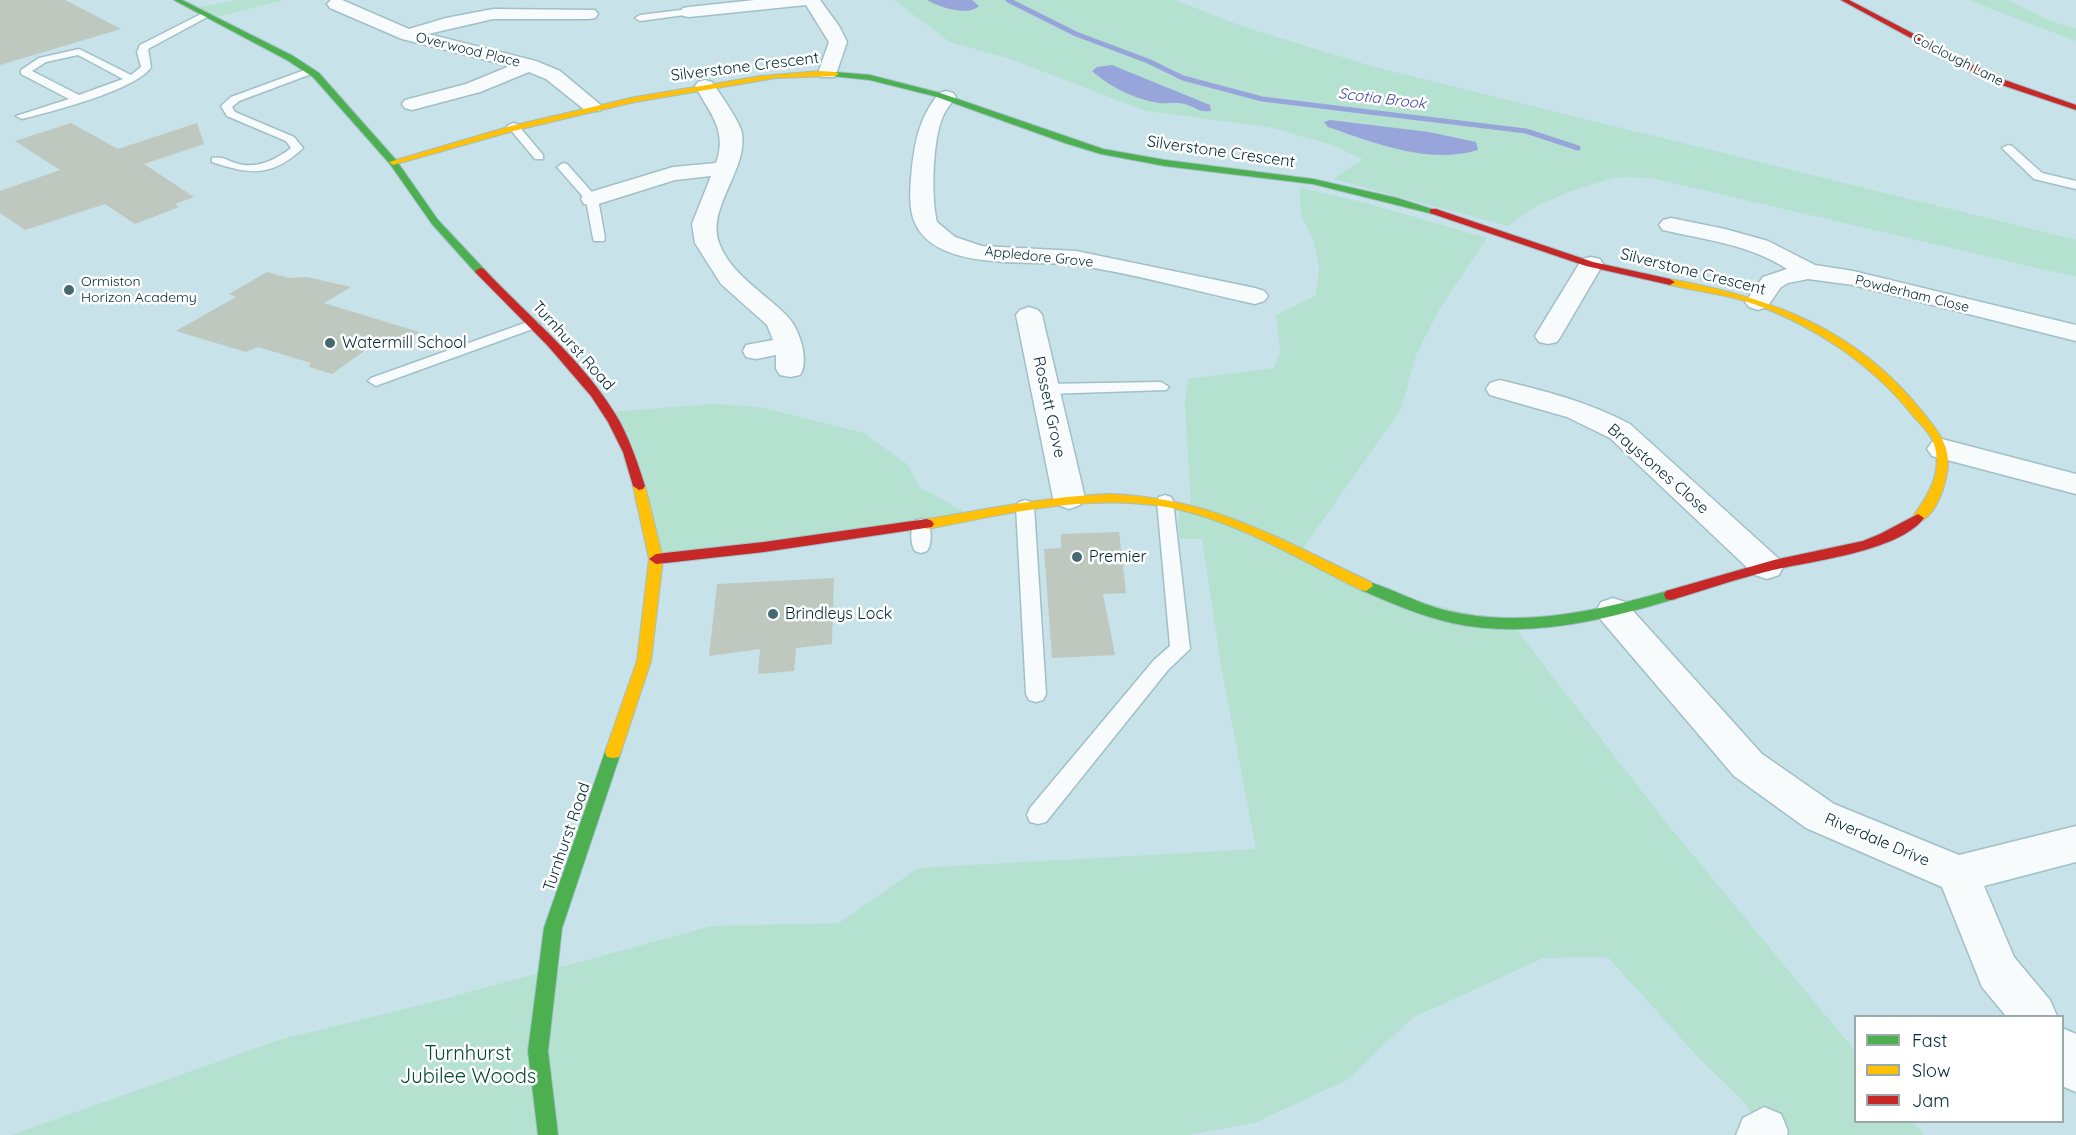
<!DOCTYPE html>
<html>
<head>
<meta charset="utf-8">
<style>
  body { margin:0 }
  #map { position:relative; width:2076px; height:1135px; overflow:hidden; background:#c7e2e9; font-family:Quicksand,sans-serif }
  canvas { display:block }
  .legend { position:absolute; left:1854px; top:1015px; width:210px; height:108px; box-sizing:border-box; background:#fff; border:2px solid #99a9ad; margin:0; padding:8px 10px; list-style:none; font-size:18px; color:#002831 }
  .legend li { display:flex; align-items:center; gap:12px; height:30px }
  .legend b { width:30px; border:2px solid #99a9ad }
</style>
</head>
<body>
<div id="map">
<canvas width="2076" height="1135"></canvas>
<ul class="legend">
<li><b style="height:8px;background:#4caf50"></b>Fast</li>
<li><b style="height:8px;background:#ffc107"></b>Slow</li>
<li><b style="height:8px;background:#c62828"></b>Jam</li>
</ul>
</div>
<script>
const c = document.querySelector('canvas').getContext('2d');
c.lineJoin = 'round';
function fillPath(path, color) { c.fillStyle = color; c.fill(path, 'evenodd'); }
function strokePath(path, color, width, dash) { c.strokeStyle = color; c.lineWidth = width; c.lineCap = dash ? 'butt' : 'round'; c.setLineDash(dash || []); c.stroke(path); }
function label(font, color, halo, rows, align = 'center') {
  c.font = font + ' Quicksand,sans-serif'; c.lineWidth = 5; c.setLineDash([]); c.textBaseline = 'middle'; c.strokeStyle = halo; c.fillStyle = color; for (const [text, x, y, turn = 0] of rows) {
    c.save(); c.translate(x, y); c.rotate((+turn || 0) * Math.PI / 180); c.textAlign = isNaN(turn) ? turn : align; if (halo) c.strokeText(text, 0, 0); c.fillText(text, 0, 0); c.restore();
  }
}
const green = new Path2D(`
  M 238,0 L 283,0 L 213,18 L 194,8 Z
  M 894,0 L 1175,0 L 1244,27 L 1378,68 L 2076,240 L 2076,277 L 1651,178 L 1616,177 L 1563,194 L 1533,208 L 1508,226 L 1333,179 L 1363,159 L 1332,145 L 1270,127 L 1146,111 L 1013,60 L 950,42 Z
  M 1968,0 L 2007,0 L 2051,21 L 2076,29 L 2076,41 Z
  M 1300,188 L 1362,202 L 1487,238 L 1440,308 L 1416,355 L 1401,409 L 1299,554 L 1370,589 L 1512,624 L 1664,820 L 1855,1051 L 1856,1122 L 1913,1122 L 1924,1135 L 1767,1135 L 1743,1101 L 1698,1057 L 1608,957 L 1543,958 L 1412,1018 L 1347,1080 L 1254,1123 L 1188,1135 L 11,1135 L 282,1039 L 429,1003 L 712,926 L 839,923 L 918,868 L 1256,849 L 1221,666 L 1202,539 L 1180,539 L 1178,522 L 1181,505 L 1191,507 L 1185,403 L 1188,379 L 1274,368 L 1280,352 L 1276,315 L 1316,295 L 1319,268 L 1314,242 L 1301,216 Z
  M 714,404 L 759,407 L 863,433 L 907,464 L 919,487 L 972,516 L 656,559 L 608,412 Z`);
const water = new Path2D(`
  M 927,0 L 972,0 L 979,6 C 968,17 939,7 927,0 Z
  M 1112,65 L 1210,105 L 1211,111 C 1198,113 1195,106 1184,104 C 1177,102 1168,104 1160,103 C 1136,100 1110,87 1092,71 L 1097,67 Z
  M 1330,120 L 1429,132 L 1476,142 L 1478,150 C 1428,165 1375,143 1328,127 L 1324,122 Z`);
const stream = new Path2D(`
  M 1008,0 L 1076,34 L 1148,61 L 1183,78 L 1262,99 L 1526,131 L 1578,148`);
const building = new Path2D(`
  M 0,0 L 65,0 L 121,29 L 0,65 Z
  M 71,123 L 118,149 L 197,123 L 204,144 L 144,164 L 194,197 L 175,204 L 179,207 L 135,224 L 105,204 L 25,230 L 0,213 L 0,191 L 60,170 L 15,141 Z
  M 267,272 L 289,278 L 307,277 L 351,287 L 324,303 L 419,332 L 395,349 L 374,344 L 332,374 L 309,367 L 311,363 L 258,347 L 246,352 L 176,331 L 236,297 L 229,294 Z
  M 1119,532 L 1126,593 L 1103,594 L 1115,655 L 1052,658 L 1044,549 L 1061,548 L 1061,534 Z
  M 834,578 L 832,644 L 796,648 L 794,671 L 758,674 L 760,649 L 709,656 L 717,584 Z`);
const lane = new Path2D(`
  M 689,9 L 694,12 L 692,14 L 640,21 L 635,18 L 640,15 Z
  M 203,13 L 211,15 L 148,49 L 151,67 C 137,90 50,112 22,119 L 16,116 L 69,99 L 21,74 L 21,70 L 39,58 L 79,49 L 131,75 L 141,67 L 137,52 L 140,45 ZM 78,55 L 123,79 L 79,95 L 32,71 L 46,62 Z
  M 310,68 L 315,71 L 314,73 L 239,101 L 232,107 L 235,112 L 294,137 L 303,148 L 301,150 C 270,178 248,174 212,162 L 212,158 C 221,156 227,160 235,163 C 255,170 276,160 291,148 L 286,141 L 227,116 L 221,106 L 231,97 Z
  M 513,123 L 517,124 L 543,155 L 543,159 L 535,159 L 509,128 L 507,126 Z
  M 2008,145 L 2012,146 L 2042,173 L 2076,181 L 2076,189 L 2034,179 L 2004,150 L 2002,148 Z
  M 563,163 L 567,164 L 598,199 L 605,238 L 604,241 L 594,241 L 593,238 L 586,200 L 557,167 Z
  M 533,320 L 540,324 L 538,327 L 381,384 L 376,386 L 368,381 L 371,378 Z
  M 1161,382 L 1169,387 L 1166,390 L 1046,394 L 1038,389 L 1046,384 Z
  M 1165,495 L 1171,497 L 1173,501 L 1190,649 L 1168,670 L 1046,822 L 1038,824 L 1030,822 L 1027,815 L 1030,808 L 1154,660 L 1170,646 L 1157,501 L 1159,497 Z
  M 1025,500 L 1031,502 L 1034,506 L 1046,694 L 1043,700 L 1036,702 L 1029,700 L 1026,694 L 1016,506 L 1019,502 Z
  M 921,519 L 927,521 C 932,528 932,544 927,551 L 921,553 L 915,551 C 910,544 910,528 915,521 Z`);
const street = new Path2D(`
  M 331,0 L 342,0 L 409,29 L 446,18 L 493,9 L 595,10 L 598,14 L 595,18 L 589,19 L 493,19 L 428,34 L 536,61 L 560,71 L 603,107 L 600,111 L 586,111 L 546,79 L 529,72 L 480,92 L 412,110 L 405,108 L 402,104 L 405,100 L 466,84 L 510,66 L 402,39 L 330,8 L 327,4 Z
  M 755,0 L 820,0 L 839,26 L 847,42 L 835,77 L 821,77 L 818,73 L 829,42 L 806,5 L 689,17 L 683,16 L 680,12 L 683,8 L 689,7 Z
  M 705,80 L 712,82 C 720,94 739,120 742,133 C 748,170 706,208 719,243 C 731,275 764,292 787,316 C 799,328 810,360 800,375 L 790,377 L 780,375 L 776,369 L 776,355 L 756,359 L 746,357 L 743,351 L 746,345 L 773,340 L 767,325 L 721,284 L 695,243 L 692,224 L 711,176 L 675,180 L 592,206 L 584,204 L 581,199 L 584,194 L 673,167 L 716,163 C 728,131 710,113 695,86 L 698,82 Z
  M 946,91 L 953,93 L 956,97 C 952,102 948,107 945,112 C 932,135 931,197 937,222 L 955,237 L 982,246 L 1076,251 L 1255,288 L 1264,291 L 1268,296 L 1264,301 L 1255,304 C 1195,291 1136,274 1076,265 C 1032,259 937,273 915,223 C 909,210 910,192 911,178 C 914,144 918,120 939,93 Z
  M 1671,218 L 1725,229 L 1768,241 L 1815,265 L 1853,271 L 2076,325 L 2076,341 L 1853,285 L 1808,279 L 1788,283 L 1781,287 L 1767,307 L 1758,310 L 1749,307 L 1745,302 L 1763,277 L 1787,269 C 1749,244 1705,240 1663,230 L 1659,225 L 1663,220 Z
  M 1591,257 L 1600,259 L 1603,264 L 1561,336 L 1557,342 L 1548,344 L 1539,342 L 1535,336 L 1579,264 L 1582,259 Z
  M 1029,307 L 1038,310 L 1042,315 L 1085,498 L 1080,505 L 1069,509 L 1058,505 L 1053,498 L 1016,315 L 1020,310 Z
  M 1500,380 C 1545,391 1589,402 1630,424 L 1779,559 L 1783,567 L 1779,575 L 1767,579 L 1755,575 L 1610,438 L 1567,417 L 1490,395 L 1486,389 L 1490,383 Z
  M 1942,439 L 2076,474 L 2076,494 L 1932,456 L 1927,449 L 1932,442 Z
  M 1613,598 L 1625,602 L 1762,754 L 1834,804 L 1959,855 L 2076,826 L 2076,862 L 1984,886 L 2014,957 L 2050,1000 L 2057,1016 L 2006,1016 L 1982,987 L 1942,887 L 1806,828 L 1734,776 L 1601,620 L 1596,611 L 1601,602 Z
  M 2062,1028 L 2076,1034 L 2076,1092 L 2062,1086 Z
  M 1764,1107 L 1781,1114 L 1788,1131 L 1787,1135 L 1736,1135 L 1743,1118 Z`);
const fast = new Path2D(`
  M 174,0 L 182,0 L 293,56 L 319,73 L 396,160 L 438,220 L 484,269 L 484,273 L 476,273 L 432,224 L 390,164 L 313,77 L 287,60 Z
  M 835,72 L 870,75 L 940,93 L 1103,149 L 1165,160 L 1313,179 L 1397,198 L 1438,211 L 1433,214 L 1313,184 L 1165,166 L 1101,154 L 1065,143 L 934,96 L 870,80 L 832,76 L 832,72 Z
  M 1366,581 C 1393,589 1417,603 1444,610 C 1520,629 1598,611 1671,590 L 1676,591 L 1678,595 L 1676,599 L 1671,600 C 1601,621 1526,639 1452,623 C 1421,616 1391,603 1361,590 L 1359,586 Z
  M 613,746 L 619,747 L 621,752 L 562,928 L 548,1051 L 558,1135 L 538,1135 L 528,1051 L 544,928 L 605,752 L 607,747 Z`);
const slow = new Path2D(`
  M 820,71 L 835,72 L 839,74 L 835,76 L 776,78 L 635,102 L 517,130 L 393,165 L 389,162 L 511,126 L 635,97 L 761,76 Z
  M 1670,279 C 1769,297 1855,328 1920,409 C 1938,431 1954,448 1946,478 C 1943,492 1934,518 1918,522 L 1912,518 C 1927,496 1942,476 1935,447 C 1932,435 1922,426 1914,417 C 1873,365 1814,325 1751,303 C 1724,294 1695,291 1666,284 L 1665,282 Z
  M 639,482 L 645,486 L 663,559 L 651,661 L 621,752 L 619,757 L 613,758 L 607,757 L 605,752 L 637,661 L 649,559 L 633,486 Z
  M 1111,494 C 1213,498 1281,540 1371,582 L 1373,586 L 1366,591 L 1361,590 C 1300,560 1239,522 1172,508 C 1091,492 1007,514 927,529 L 920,524 L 927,519 C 988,509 1049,496 1111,494 Z`);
const jam = new Path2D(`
  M 1841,0 L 1849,0 L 1996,77 L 2076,105 L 2076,110 L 1990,81 Z
  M 1430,209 L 1436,209 L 1593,262 L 1670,279 L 1675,282 L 1670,285 L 1586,266 L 1430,213 Z
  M 480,268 L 484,269 C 530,318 587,363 620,422 C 631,443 638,464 645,486 L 643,489 L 639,490 L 633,486 L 623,452 L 608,422 L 591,396 L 548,346 L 476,273 L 475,271 Z
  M 1918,514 L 1924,518 C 1900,551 1812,561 1773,570 C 1739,578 1705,590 1671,600 L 1666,599 L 1664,595 L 1666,591 L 1774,560 L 1863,541 L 1880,534 Z
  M 927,519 L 932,521 L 934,524 L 932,527 L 764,552 L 656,564 L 649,559 L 656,554 L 764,542 Z`);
const markers = [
  [69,290,6,"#466971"],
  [330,343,6,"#466971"],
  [1077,557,6,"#466971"],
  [773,614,6,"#466971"]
];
const farStreetnames = [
  ["Overwood Place",468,50,14],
  ["Colclough Lane",1958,60,27],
  ["Appledore Grove",1039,257,6],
  ["Powderham Close",1912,294,14]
];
const farPoinames = [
  ["Ormiston",81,282],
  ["Horizon Academy",81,298]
];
const farWaternames = [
  ["Scotia Brook",1382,99,7]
];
const streetNames = [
  ["Silverstone Crescent",745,67,-7],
  ["Silverstone Crescent",1221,152,8],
  ["Silverstone Crescent",1693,272,14],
  ["Turnhurst Road",573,346,48],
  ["Rossett Grove",1049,407,78],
  ["Braystones Close",1658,469,41],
  ["Turnhurst Road",567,837,-71],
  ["Riverdale Drive",1877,840,23]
];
const poiNames = [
  ["Watermill School",342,343],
  ["Premier",1089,557],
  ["Brindleys Lock",785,614]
];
const nearParknames = [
  ["Turnhurst",468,1054],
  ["Jubilee Woods",468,1077]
];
fillPath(green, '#b5e1d1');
fillPath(water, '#97a5db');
strokePath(stream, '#97a5db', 5);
fillPath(building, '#bec8be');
strokePath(lane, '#a2bfc7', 3);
strokePath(street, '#a2bfc7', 3);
strokePath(fast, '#a2bfc7', 2);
strokePath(slow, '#a2bfc7', 2);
strokePath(jam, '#a2bfc7', 2);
fillPath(lane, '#f7fbfc');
fillPath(street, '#f7fbfc');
fillPath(fast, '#4caf50');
fillPath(slow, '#ffc107');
fillPath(jam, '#c62828');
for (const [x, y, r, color] of markers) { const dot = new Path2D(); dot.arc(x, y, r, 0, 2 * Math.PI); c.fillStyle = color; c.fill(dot); strokePath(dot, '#fff', 2); }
label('14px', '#002831', '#fff', farStreetnames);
label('14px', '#002831', '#fff', farPoinames, 'left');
label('italic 15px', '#3f4299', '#fff', farWaternames);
label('16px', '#002831', '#fff', streetNames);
label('16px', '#002831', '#fff', poiNames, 'left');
label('20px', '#01492b', '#fff', nearParknames);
</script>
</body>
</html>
